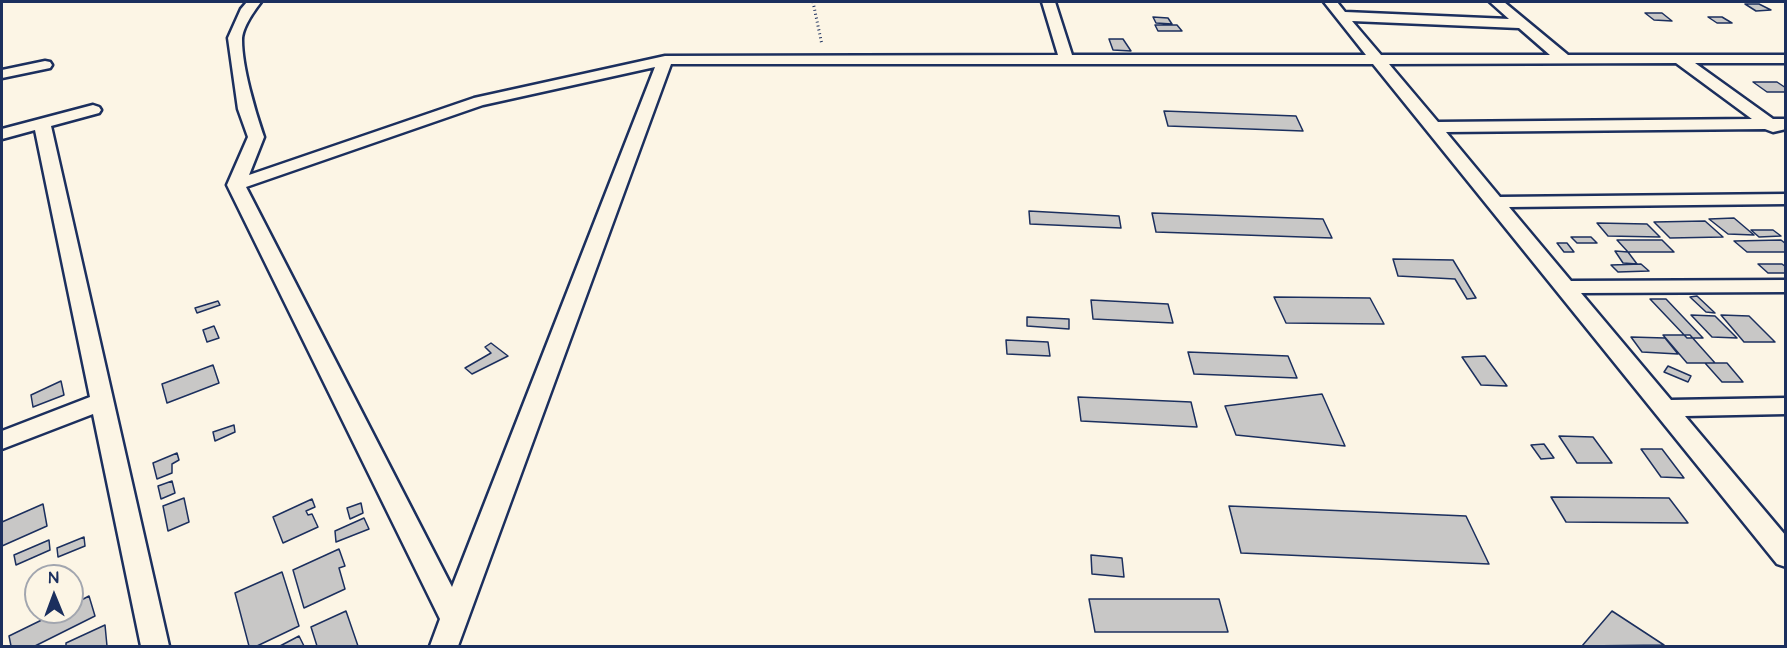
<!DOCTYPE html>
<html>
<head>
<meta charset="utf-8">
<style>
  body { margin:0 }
  #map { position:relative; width:1787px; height:648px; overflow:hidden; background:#fcf5e5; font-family:"Architects Daughter",sans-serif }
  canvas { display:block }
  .frame { position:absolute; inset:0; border:3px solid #1b2f5e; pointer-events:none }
  .north { position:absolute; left:24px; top:564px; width:60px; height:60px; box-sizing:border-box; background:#fcf5e5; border:2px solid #a2a6af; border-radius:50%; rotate:359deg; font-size:16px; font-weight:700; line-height:24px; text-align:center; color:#1b2f5e }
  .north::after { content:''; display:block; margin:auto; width:21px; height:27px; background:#1b2f5e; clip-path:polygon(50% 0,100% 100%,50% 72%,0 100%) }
</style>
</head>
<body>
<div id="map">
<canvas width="1787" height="648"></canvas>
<div class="frame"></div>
<div class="north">N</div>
</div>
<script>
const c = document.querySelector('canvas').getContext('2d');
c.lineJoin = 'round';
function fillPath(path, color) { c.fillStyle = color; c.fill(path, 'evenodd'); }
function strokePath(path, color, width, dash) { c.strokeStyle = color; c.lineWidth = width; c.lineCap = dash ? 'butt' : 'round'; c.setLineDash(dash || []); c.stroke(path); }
const building = new Path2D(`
  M 1745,4 L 1759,4 L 1771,10 L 1756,11 Z
  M 1645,13 L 1662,13 L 1672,21 L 1654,20 Z
  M 1153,17 L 1168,18 L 1172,24 L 1156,23 Z
  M 1708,17 L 1722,17 L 1732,23 L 1717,23 Z
  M 1155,25 L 1177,25 L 1182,31 L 1158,31 Z
  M 1109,39 L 1123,39 L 1131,51 L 1113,50 Z
  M 1753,82 L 1777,82 L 1786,88 L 1786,92 L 1767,92 Z
  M 1164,111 L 1296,116 L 1303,131 L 1168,126 Z
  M 1029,211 L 1119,216 L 1121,228 L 1030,224 Z
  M 1152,213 L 1323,219 L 1332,238 L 1156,232 Z
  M 1734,218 L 1754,235 L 1728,234 L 1709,219 Z
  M 1705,221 L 1723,237 L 1670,238 L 1654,222 Z
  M 1597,223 L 1647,224 L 1660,237 L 1608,236 Z
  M 1751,230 L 1773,230 L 1781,236 L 1759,237 Z
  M 1571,237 L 1591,237 L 1597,243 L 1577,243 Z
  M 1617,240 L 1662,240 L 1674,252 L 1628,252 Z
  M 1781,240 L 1786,244 L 1786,252 L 1747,252 L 1734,241 Z
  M 1557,243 L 1567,243 L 1574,252 L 1564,252 Z
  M 1615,251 L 1628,252 L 1637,264 L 1623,263 Z
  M 1393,259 L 1453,260 L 1476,298 L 1467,299 L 1455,279 L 1398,276 Z
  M 1641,264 L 1649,271 L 1618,272 L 1611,265 Z
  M 1758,264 L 1782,264 L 1786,267 L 1786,273 L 1768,273 Z
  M 1697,296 L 1715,313 L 1706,312 L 1690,297 Z
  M 1274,297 L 1370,298 L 1384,324 L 1286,323 Z
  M 1650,299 L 1666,299 L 1703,338 L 1687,338 Z
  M 1091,300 L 1168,304 L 1173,323 L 1093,319 Z
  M 218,301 L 220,305 L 197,313 L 195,308 Z
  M 1691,315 L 1715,316 L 1737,338 L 1712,337 Z
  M 1721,315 L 1749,316 L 1775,342 L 1744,342 Z
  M 1027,317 L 1069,319 L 1069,329 L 1027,326 Z
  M 214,326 L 219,338 L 207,342 L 203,330 Z
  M 1663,335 L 1690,335 L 1715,363 L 1687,363 Z
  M 1631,337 L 1665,338 L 1678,354 L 1642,352 Z
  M 1006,340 L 1048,342 L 1050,356 L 1007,354 Z
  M 491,343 L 508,356 L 472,374 L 465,368 L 491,353 L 485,347 Z
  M 1188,352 L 1288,356 L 1297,378 L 1194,374 Z
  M 1485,356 L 1507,386 L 1481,385 L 1462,357 Z
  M 1705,363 L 1727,363 L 1743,382 L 1722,382 Z
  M 213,365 L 219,383 L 167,403 L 162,384 Z
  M 1668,366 L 1691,376 L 1688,382 L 1664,372 Z
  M 61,381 L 64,395 L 33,407 L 31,395 Z
  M 1322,394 L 1345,446 L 1236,435 L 1225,406 Z
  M 1078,397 L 1191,402 L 1197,427 L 1081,421 Z
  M 234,425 L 235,432 L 215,441 L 213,432 Z
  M 1559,436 L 1593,437 L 1612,463 L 1577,463 Z
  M 1544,444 L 1554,458 L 1541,459 L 1531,445 Z
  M 1641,449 L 1662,449 L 1684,478 L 1661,477 Z
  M 177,453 L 179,460 L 172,464 L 172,473 L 157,479 L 153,463 Z
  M 172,481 L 175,493 L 161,499 L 158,486 Z
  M 1551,497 L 1669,498 L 1688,523 L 1566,522 Z
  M 184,498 L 189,522 L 168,531 L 163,506 Z
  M 312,499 L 315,507 L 306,511 L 308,515 L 312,514 L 318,527 L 283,543 L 273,517 Z
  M 361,503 L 363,513 L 350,519 L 347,508 Z
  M 43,504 L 47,526 L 2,546 L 2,522 Z
  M 1229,506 L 1466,516 L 1489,564 L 1241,553 Z
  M 364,518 L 369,529 L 336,542 L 335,531 Z
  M 84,537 L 85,546 L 58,557 L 57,548 Z
  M 49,540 L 50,550 L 16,565 L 14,555 Z
  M 339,549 L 345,566 L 339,568 L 345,589 L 304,608 L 293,570 Z
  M 1091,555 L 1122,558 L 1124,577 L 1092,574 Z
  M 282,572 L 299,626 L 257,646 L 249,646 L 235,593 Z
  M 89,596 L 95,616 L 35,646 L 11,646 L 9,636 L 58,612 L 72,612 L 72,605 Z
  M 1089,599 L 1219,599 L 1228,632 L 1095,632 Z
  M 346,611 L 358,646 L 317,646 L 311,627 Z
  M 1612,611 L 1664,645 L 1582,646 Z
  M 105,625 L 107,646 L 66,646 L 66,643 Z
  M 299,636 L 304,646 L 280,646 Z`);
const path = new Path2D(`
  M 813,2 L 822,45`);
const street = new Path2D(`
  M 247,2 L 261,2 C 254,11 242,28 242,40 C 242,67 255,111 264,137 L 249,175 L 474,98 L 665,56 L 1058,55 L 1042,2 L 1055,2 L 1072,55 L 1366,55 L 1324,2 L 1337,2 L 1345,12 L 1509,19 L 1490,2 L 1504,2 L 1568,55 L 1786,55 L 1786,63 L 1695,63 L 1773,119 L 1786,119 L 1786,129 L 1773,132 L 1765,129 L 1446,132 L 1500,197 L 1786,194 L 1786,204 L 1509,207 L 1571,281 L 1786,280 L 1786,292 L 1581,293 L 1671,400 L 1786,398 L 1786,414 L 1685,416 L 1786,536 L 1786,567 L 1777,564 L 1373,64 L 671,64 L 458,646 L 430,646 L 440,619 L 227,185 L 248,137 L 238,109 L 228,38 L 241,9 ZM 1352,21 L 1519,28 L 1550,55 L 1381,55 ZM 1676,63 L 1752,119 L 1438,122 L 1389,64 ZM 655,67 L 452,587 L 246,187 L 483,105 Z
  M 45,61 L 50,62 L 52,65 L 50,68 L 2,78 L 2,70 Z
  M 93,105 L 99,107 L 101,110 L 99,113 L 51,126 L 169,646 L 141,646 L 93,414 L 2,449 L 2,431 L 90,397 L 35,130 L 2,139 L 2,129 Z`);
fillPath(building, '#c8c7c6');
strokePath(building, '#1b2f5e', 1.5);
strokePath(street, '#1b2f5e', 5);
strokePath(path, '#1b2f5e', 3, [1, 3]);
fillPath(street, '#fcf5e5');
</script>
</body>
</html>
